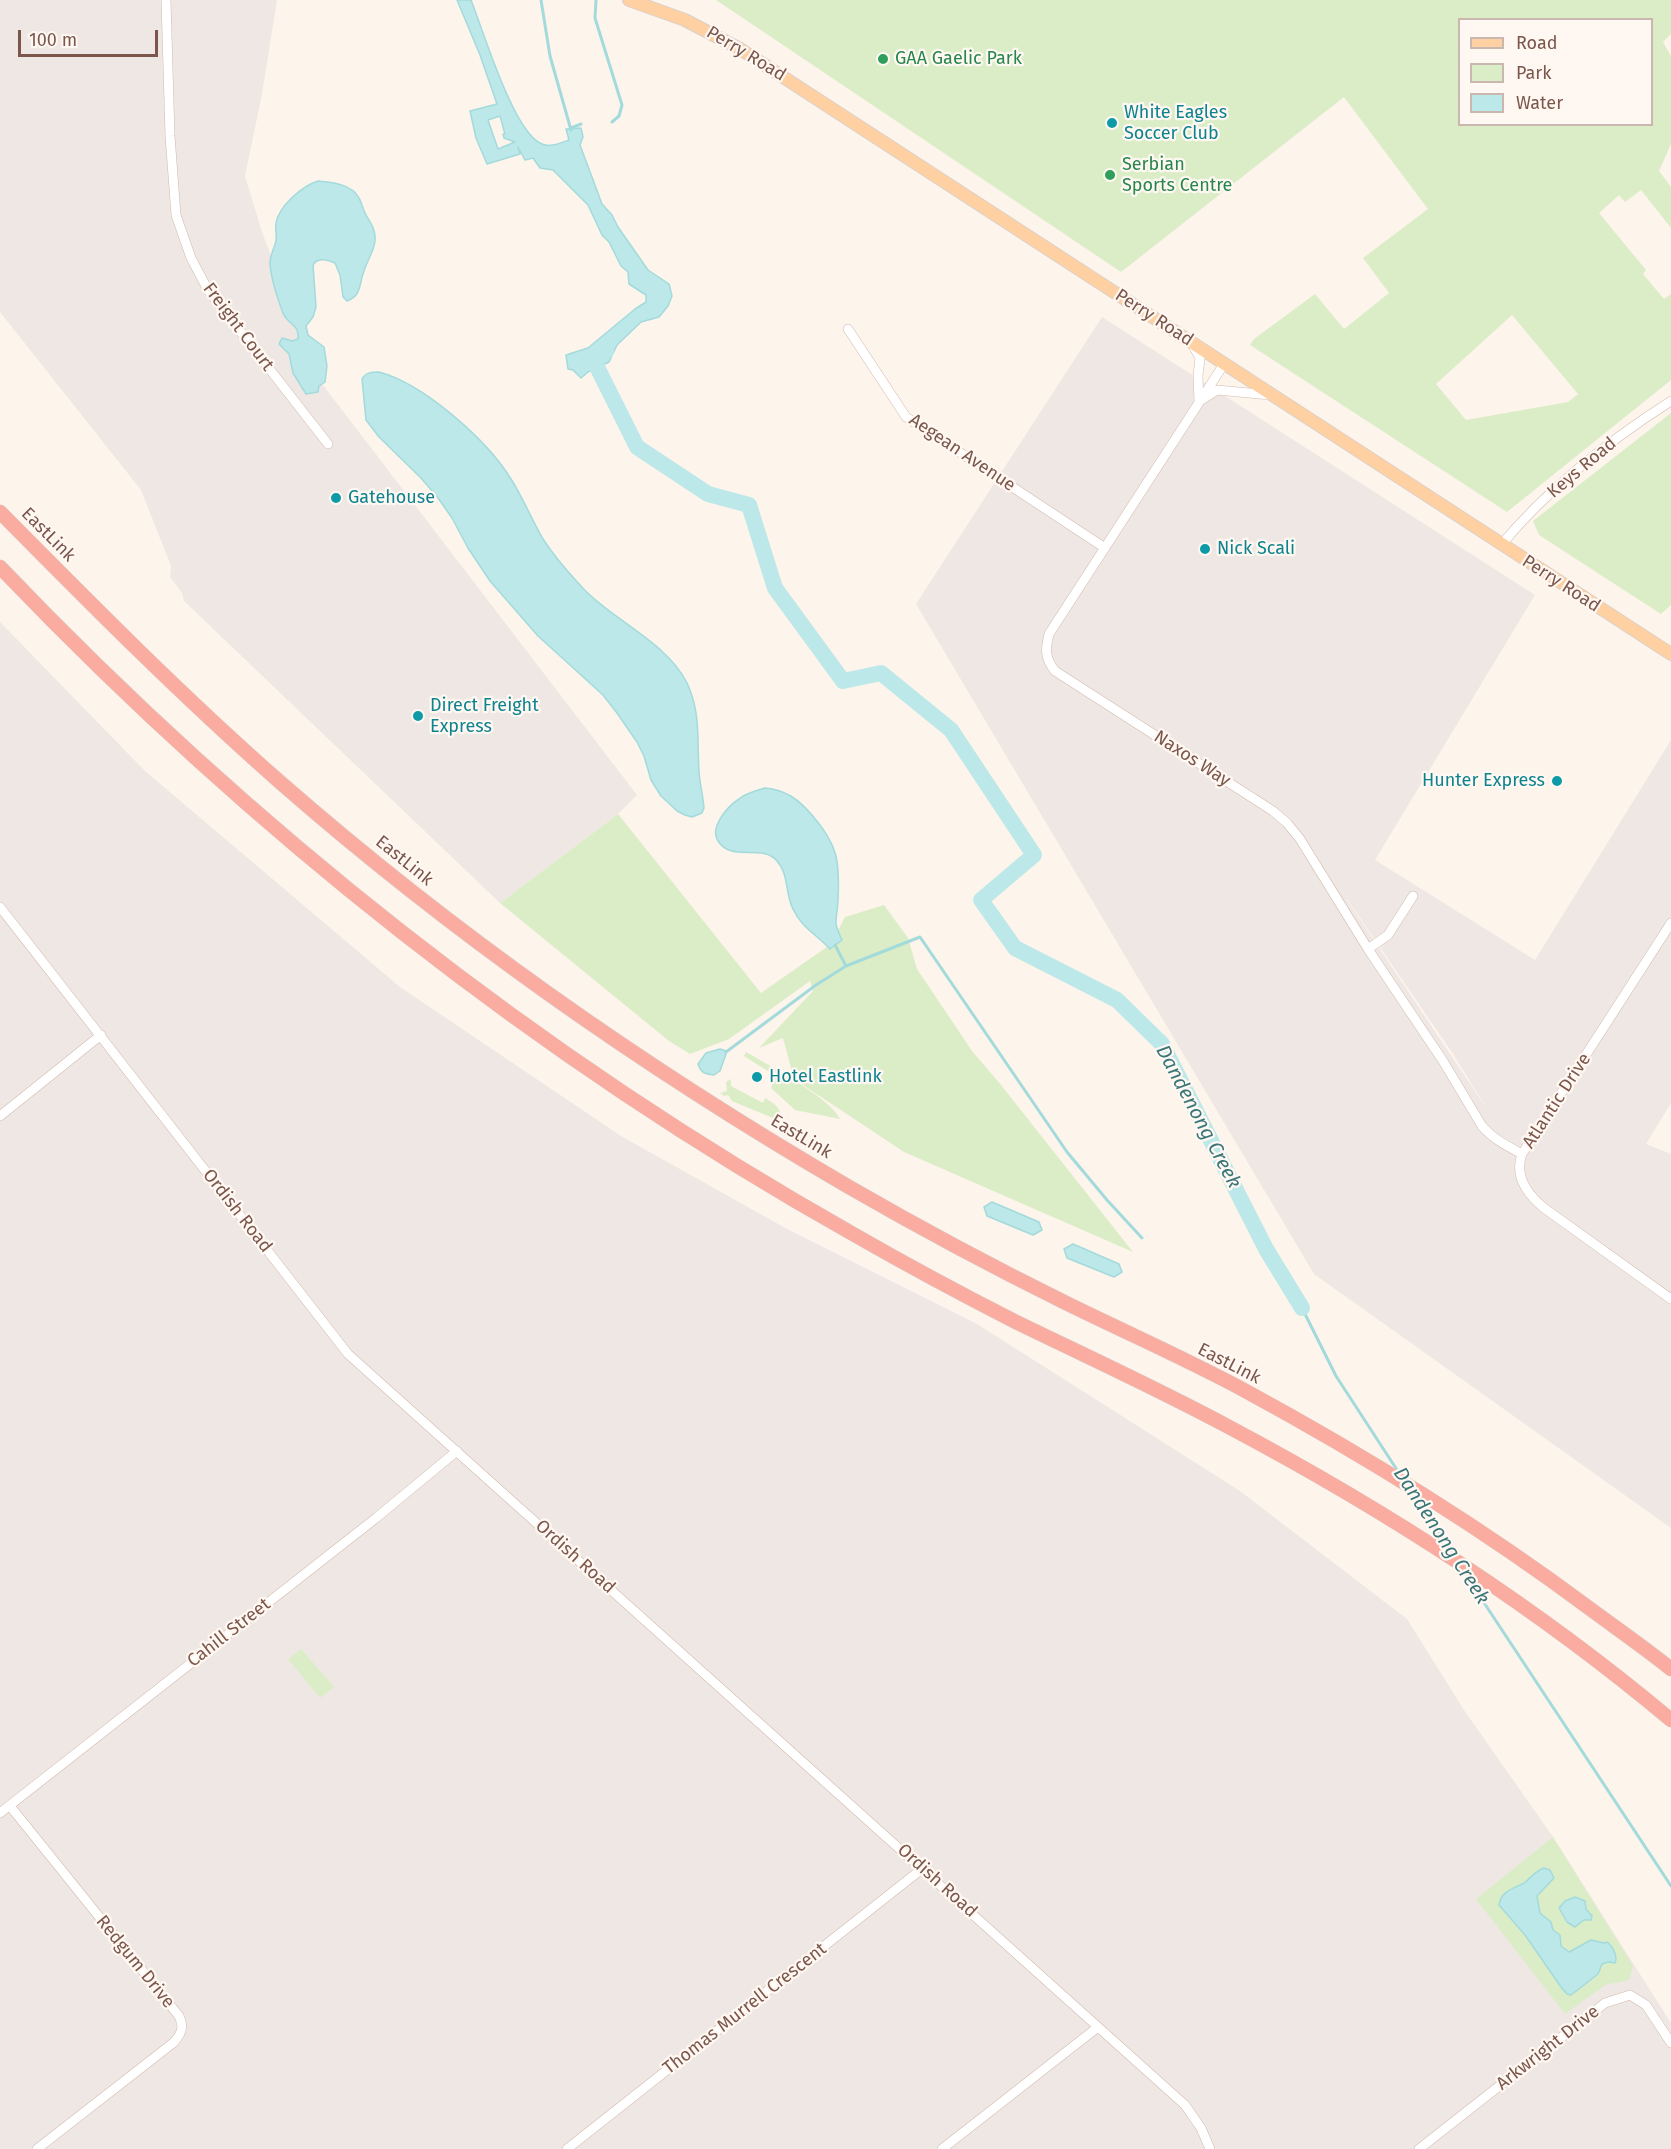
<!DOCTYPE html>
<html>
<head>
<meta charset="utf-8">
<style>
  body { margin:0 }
  #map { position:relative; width:1671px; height:2149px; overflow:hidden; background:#fdf4eb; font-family:"Fira Sans",sans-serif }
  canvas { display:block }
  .legend { position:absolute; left:1458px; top:18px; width:195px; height:108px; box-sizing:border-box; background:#fff8f2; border:2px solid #cab7af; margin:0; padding:8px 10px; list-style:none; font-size:18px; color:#7b564b }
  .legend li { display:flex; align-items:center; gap:12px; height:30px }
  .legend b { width:30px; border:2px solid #cab7af }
  .scale { position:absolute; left:18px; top:30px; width:140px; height:27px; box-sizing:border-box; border:3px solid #7b564b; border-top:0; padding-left:8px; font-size:18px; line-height:21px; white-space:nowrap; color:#7b564b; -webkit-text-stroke:4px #fff8f2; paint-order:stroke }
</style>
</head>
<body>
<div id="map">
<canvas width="1671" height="2149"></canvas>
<ul class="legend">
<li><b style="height:8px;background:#fed0a2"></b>Road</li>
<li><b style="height:16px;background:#dbedc7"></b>Park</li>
<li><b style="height:16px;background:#bde8e9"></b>Water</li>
</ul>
<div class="scale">100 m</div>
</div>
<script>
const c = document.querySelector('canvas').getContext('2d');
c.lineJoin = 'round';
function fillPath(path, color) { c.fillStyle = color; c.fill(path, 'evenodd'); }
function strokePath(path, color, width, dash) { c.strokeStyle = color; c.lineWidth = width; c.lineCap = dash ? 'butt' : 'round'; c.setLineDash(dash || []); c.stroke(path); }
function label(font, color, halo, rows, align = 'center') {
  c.font = font + ' "Fira Sans",sans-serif'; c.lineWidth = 4.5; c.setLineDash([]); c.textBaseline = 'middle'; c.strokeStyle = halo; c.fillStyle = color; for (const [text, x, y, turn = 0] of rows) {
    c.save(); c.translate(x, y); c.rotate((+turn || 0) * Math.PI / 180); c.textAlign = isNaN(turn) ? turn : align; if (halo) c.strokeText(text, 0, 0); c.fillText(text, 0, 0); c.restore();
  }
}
const industrial = new Path2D(`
  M 0,0 L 277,0 L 262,94 L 245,176 L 262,232 L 316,376 L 637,795 L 618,814 L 500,903 L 184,601 L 182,593 L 170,577 L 171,566 L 141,490 L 0,312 Z
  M 1102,317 L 1535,595 L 1375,860 L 1535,960 L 1671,740 L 1671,1103 L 1646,1144 L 1671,1154 L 1671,1528 L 1314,1274 L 916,604 ZM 1347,899 L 1453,1054 L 1489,1112 L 1347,900 Z
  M 0,622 L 145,771 L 400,987 L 621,1136 L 787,1229 L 977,1324 L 1240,1491 L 1407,1619 L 1464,1710 L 1553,1837 L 1671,2023 L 1671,2149 L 0,2149 Z`);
const green = new Path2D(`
  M 716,0 L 1671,0 L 1671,34 L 1663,42 L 1671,56 L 1671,144 L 1659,171 L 1671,187 L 1671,228 L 1641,190 L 1625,202 L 1619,195 L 1599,213 L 1646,270 L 1643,274 L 1664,299 L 1671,294 L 1671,380 L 1507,512 L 1250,345 L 1254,339 L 1315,294 L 1344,329 L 1389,293 L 1363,258 L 1428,209 L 1344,97 L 1121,272 ZM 1460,20 L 1652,20 L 1652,124 L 1460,124 ZM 1512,315 L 1578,394 L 1568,402 L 1466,420 L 1436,384 Z
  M 1671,413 L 1671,605 L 1661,614 L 1539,535 L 1533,521 Z
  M 618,814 L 761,993 L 831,944 L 845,917 L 884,905 L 908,938 L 917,969 L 972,1051 L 1001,1085 L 1133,1252 L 904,1152 L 794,1079 L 783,1038 L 759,1048 L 813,991 L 810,981 L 729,1039 L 690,1054 L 669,1041 L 500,903 Z
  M 746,1052 C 770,1066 828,1096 840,1119 L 795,1110 L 771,1088 L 776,1076 L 744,1056 Z
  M 731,1079 L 731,1086 L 763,1103 L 765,1098 C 773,1103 779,1106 781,1115 L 773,1118 L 732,1101 L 728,1095 L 724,1096 L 720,1093 L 727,1091 L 726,1082 Z
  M 301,1649 L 334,1687 L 320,1698 L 288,1659 Z
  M 1553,1837 L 1633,1966 L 1629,1980 L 1605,1985 L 1565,2014 L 1476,1899 Z`);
const water = new Path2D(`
  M 457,0 L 471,0 C 483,30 514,134 542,144 C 550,148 560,143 569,140 L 566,129 L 581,128 L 583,137 L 580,145 L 602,204 L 612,215 L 618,227 L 648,270 L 669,284 L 672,296 L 668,306 L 659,317 L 641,322 L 617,345 L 609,362 L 588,372 L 581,378 L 573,370 L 568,369 L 566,355 L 588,348 L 635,309 L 646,302 L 646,295 L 629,284 L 628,272 L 621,266 L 609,242 L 602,235 L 588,205 L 553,170 L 540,168 L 533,158 L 525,160 L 518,147 L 520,154 L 487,164 L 476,138 L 470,111 L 497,104 L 480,55 ZM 500,116 L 505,134 L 503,134 L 504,138 L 515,142 L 498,149 L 488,120 Z
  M 318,181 C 331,182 352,184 359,198 C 362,203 363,210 366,215 C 371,224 376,230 375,241 C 374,251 367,261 364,271 C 359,283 362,296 347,301 L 343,297 L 340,275 L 335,263 C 327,260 318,257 313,265 L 316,307 L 313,317 L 306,326 L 308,335 L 324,347 L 327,366 L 325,382 L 319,386 L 318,392 L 306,394 L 293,373 L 289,354 L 279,344 L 282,338 L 292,341 L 298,339 C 300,324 287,324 283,313 C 277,297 271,280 270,263 C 270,255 274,249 276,241 C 277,235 275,229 276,223 C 279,206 302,186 318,181 Z
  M 379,372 C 424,384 487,440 511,479 C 523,498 532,520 543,539 C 554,556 567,571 580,585 C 611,620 666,641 687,683 C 701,712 697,741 699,772 C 700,784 703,796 704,808 L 702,813 L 692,817 L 685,815 L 677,811 L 661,796 L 651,780 L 644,756 L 637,742 L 617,713 L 603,695 L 538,636 L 490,581 L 468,548 L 452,518 L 438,498 L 421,478 L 379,437 L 366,420 L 362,379 C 366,372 372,372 379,372 Z
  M 765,788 C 786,790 798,799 812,815 C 838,845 840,861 838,901 C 837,922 832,919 842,940 L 830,949 C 817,935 801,927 793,909 C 785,894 789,874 777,861 C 762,843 732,863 718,841 C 709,827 728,806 739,799 C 746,793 756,791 765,788 Z
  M 720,1049 L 726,1051 L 726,1054 L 720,1071 L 714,1075 C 705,1074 701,1073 698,1064 L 706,1053 Z
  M 992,1202 L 1039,1222 L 1042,1230 L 1033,1235 L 987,1216 L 984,1207 Z
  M 1073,1244 L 1119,1264 L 1122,1272 L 1114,1277 L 1067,1258 L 1064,1249 Z
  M 1544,1868 L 1550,1870 L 1554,1878 L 1537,1896 L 1540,1913 L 1551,1922 L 1553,1930 L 1560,1935 L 1561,1946 L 1569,1952 L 1591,1940 L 1604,1943 L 1607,1942 C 1613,1946 1618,1957 1615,1963 L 1608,1962 L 1602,1964 L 1598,1974 L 1571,1995 L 1567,1994 L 1561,1987 L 1525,1935 L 1499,1905 C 1501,1891 1513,1889 1524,1883 C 1531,1878 1535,1871 1544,1868 Z
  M 1575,1897 L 1585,1901 L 1586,1909 L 1592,1916 L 1591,1920 L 1584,1920 L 1575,1927 L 1567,1922 L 1559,1908 L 1565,1901 Z`);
const stream = new Path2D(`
  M 541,0 L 550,56 L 571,130
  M 596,0 L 595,18 L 622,105 L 619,116 L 612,122
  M 571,128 L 581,124
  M 835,945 L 846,966
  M 726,1052 L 816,985 L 846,966 L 920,937 L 1067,1152 L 1107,1200 L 1142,1238
  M 1302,1308 L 1336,1376 L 1399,1473
  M 1415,1496 L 1450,1551
  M 1465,1574 L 1671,1886`);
const river = new Path2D(`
  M 606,351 L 594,361 L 637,447 L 708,494 L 749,505 L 775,588 L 843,681 L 881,673 L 951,730 L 1034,855 L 981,900 L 1015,948 L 1117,1000 L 1162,1044 L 1266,1249 L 1302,1308`);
const minor = new Path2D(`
  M 166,0 L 170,136 L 176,215 L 191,258 L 208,290 L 328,444
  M 848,329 L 906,417 L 1105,548
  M 1192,344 L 1200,358 L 1198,376 L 1199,402
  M 1224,364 L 1049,634 C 1045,650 1045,658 1055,671 L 1273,811 L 1287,823 L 1300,839 L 1368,949 L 1443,1061 L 1482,1126 C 1493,1139 1507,1146 1522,1154
  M 1203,399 L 1217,390 L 1270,395
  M 1501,545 C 1547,490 1610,440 1671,401
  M 0,907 L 348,1354 L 1185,2105 L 1201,2128 L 1210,2149
  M 1671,923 L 1522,1154 C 1514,1176 1527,1194 1544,1208 L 1671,1299
  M 1368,949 L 1388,935 L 1413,896
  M 0,1116 L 101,1035
  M 10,1806 L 179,2016 C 185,2027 181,2035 173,2043 L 37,2149
  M 0,1813 L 376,1518 L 457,1451
  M 567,2149 L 923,1868
  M 942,2149 L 1098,2027
  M 1419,2149 L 1605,2003 L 1630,1995 L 1646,2005 L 1671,2043`);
const major = new Path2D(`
  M 629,0 L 685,20 L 740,49 L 1671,654`);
const highway = new Path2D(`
  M 0,512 C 91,604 183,697 281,783 C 456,936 648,1070 849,1187 C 920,1228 993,1267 1066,1303 C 1125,1332 1184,1358 1242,1389 C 1362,1454 1479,1526 1589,1608 C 1616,1628 1645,1648 1671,1669
  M 0,567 C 250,829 538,1057 853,1234 C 907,1265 961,1294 1016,1322 C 1086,1356 1158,1389 1227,1426 C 1384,1509 1535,1606 1671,1720`);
const markers = [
  [883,59,6,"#2e9e5b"],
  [1112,123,6,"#0f9aa8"],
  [1110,175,6,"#2e9e5b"],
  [336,498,6,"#0f9aa8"],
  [1205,549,6,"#0f9aa8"],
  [418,716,6,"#0f9aa8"],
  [1557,781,6,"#0f9aa8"],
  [757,1077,6,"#0f9aa8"]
];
const streetNames = [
  ["Perry Road",746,54,31],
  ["Perry Road",1154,318,33],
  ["Freight Court",238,327,53],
  ["Aegean Avenue",962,453,34],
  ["Keys Road",1582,468,-40],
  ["EastLink",48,535,45],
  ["Perry Road",1561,584,33],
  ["Naxos Way",1192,759,33],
  ["EastLink",404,861,39],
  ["Atlantic Drive",1557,1101,-57],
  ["EastLink",801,1137,31],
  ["Ordish Road",237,1211,52],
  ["EastLink",1229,1364,27],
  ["Ordish Road",575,1557,42],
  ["Cahill Street",229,1633,-38],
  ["Ordish Road",937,1881,42],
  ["Redgum Drive",135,1962,51],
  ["Thomas Murrell Crescent",745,2009,-38],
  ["Arkwright Drive",1548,2048,-38]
];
const leisureNames = [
  ["GAA Gaelic Park",895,59],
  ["Serbian",1122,165],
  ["Sports Centre",1122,186]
];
const cultureNames = [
  ["White Eagles",1124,113],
  ["Soccer Club",1124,134],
  ["Gatehouse",348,498],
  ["Nick Scali",1217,549],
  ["Direct Freight",430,706],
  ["Express",430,727],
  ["Hunter Express",1545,781,"right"],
  ["Hotel Eastlink",769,1077]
];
const waterNames = [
  ["Dandenong Creek",1198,1117,62],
  ["Dandenong Creek",1441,1536,57]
];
fillPath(industrial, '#efe7e3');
fillPath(green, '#dbedc7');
fillPath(water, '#bde8e9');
strokePath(water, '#a3dadb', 1.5);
strokePath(stream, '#a3dadb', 3);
strokePath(river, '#bde8e9', 16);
strokePath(minor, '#d2baaf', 10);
strokePath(major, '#dad0cd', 14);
strokePath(highway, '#dad0cd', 15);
strokePath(minor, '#fff', 9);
strokePath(major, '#fed0a2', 12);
strokePath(highway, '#faaca0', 14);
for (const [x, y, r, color] of markers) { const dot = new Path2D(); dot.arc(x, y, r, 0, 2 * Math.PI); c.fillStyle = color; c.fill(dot); strokePath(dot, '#fff8f2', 2); }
label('18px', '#7b564b', '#fff8f2', streetNames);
label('18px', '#27864d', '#fff8f2', leisureNames, 'left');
label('18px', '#0d838f', '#fff8f2', cultureNames, 'left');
label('italic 20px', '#3a7679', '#fff8f2', waterNames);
</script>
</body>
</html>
